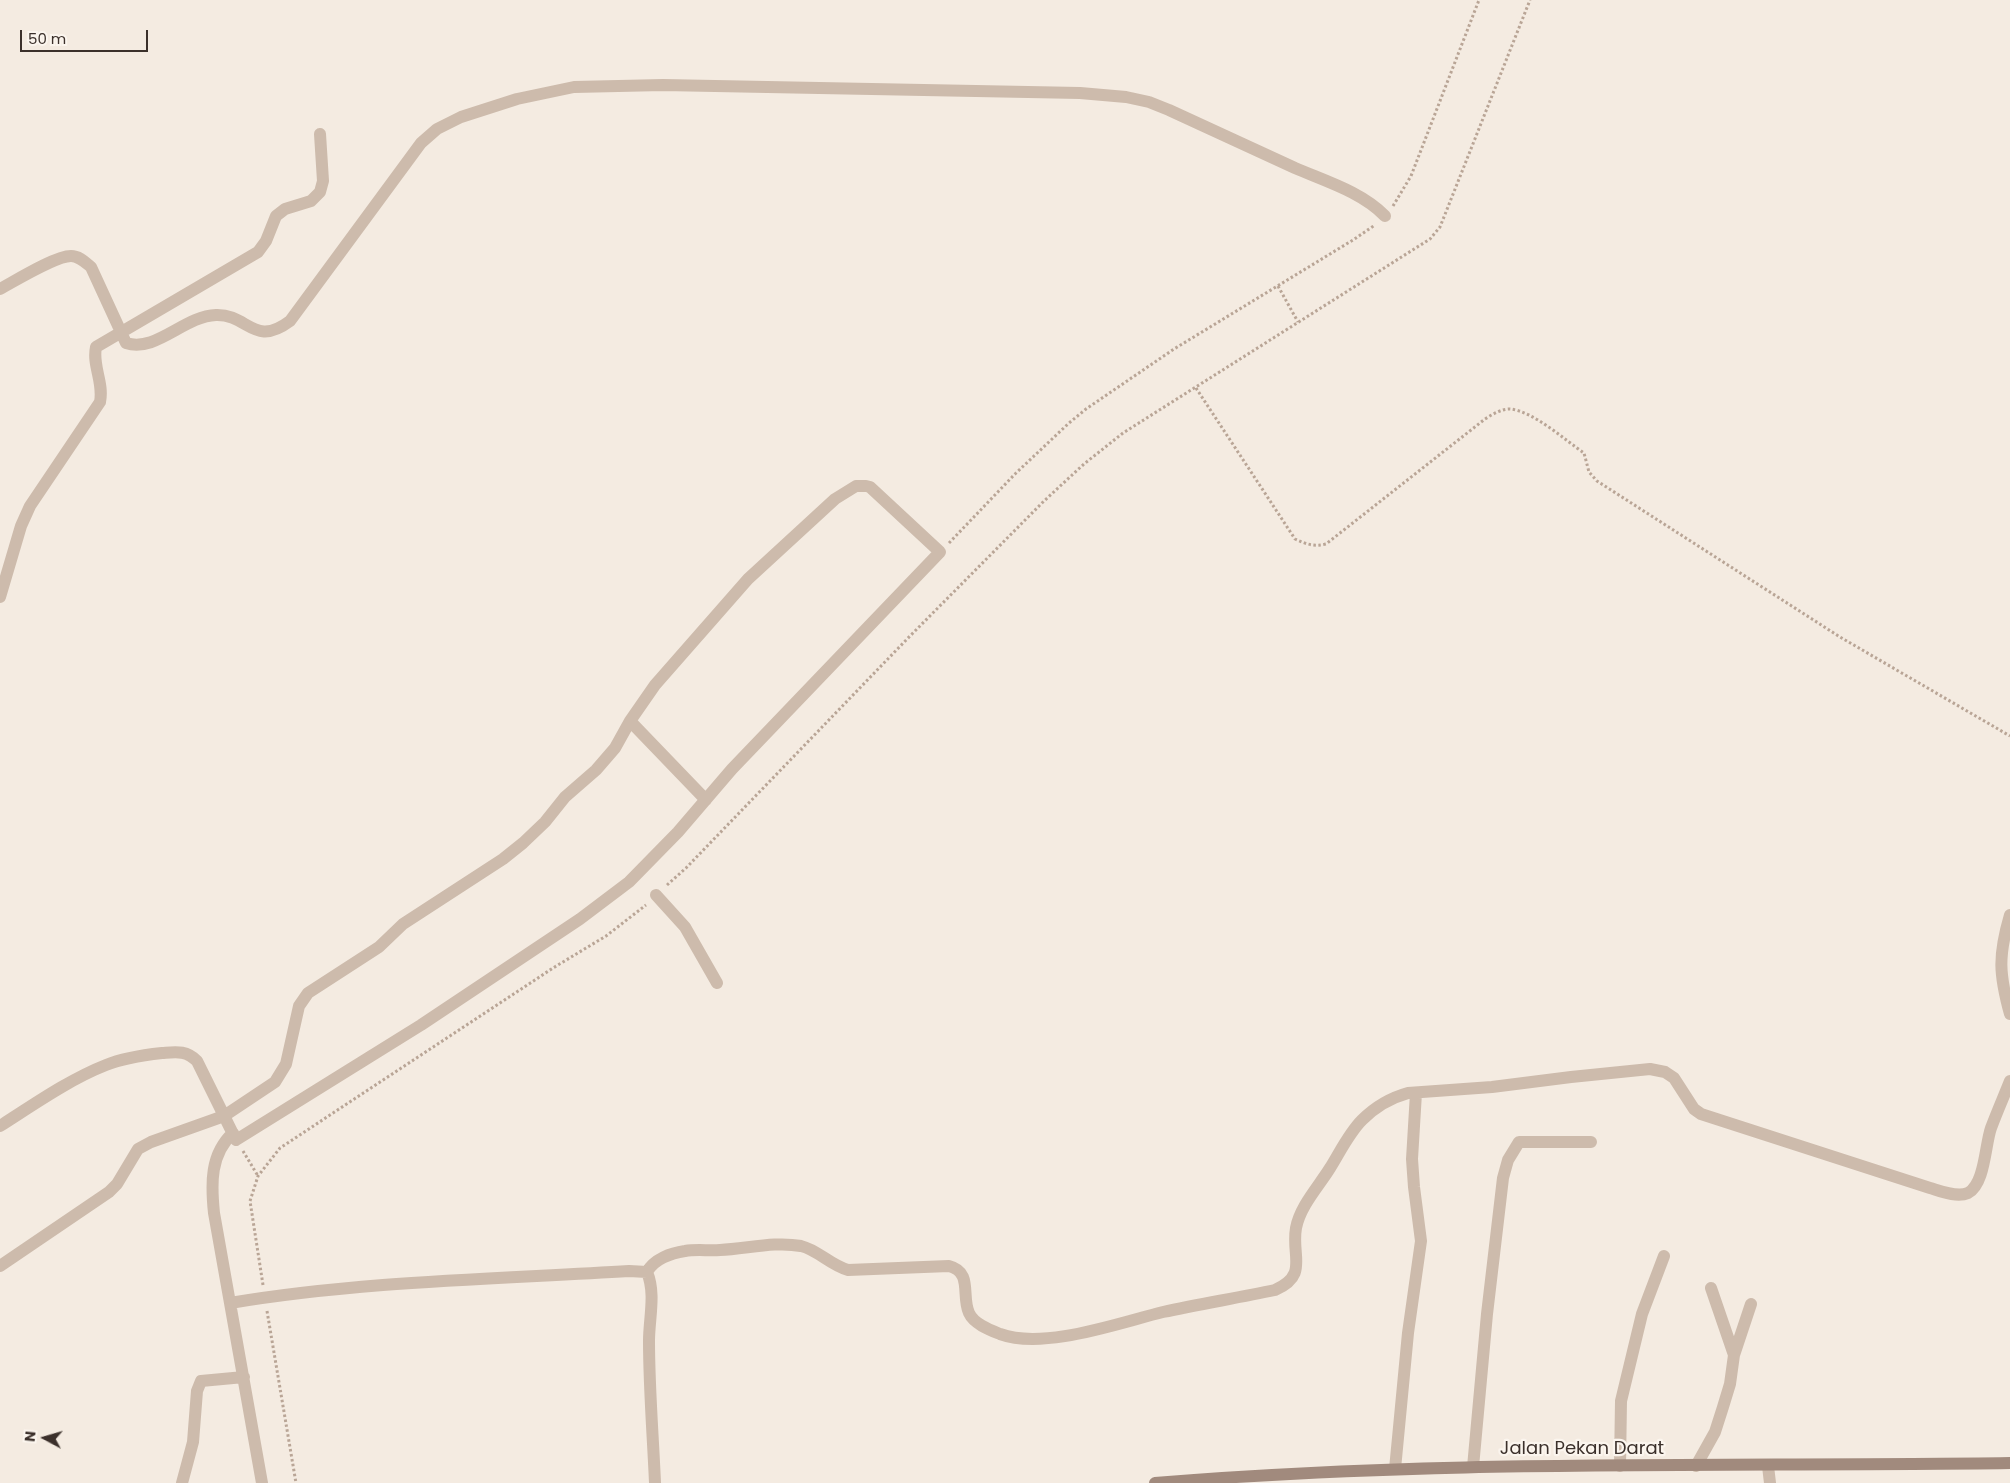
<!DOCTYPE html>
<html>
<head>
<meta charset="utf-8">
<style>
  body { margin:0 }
  #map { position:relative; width:2010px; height:1483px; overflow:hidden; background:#f4ebe1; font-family:Poppins,sans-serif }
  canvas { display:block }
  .north { position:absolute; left:20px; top:1413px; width:50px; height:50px; -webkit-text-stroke:4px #fbf5ee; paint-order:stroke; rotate:276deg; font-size:14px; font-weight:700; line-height:20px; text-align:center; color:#3b302b }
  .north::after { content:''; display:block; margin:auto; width:18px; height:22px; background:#3b302b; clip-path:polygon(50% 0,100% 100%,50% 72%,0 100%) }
  .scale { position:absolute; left:20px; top:30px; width:128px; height:22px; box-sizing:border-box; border:2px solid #3b302b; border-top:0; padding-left:6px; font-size:15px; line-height:18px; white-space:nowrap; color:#3b302b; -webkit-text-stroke:4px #fbf5ee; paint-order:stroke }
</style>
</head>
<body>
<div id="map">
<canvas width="2010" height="1483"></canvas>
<div class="north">N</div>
<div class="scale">50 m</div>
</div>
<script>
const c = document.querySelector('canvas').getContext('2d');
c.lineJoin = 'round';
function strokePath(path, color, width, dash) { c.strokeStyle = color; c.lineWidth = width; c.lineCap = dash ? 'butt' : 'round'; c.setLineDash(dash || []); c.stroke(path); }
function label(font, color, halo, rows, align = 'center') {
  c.font = font + ' Poppins,sans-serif'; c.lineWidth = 4.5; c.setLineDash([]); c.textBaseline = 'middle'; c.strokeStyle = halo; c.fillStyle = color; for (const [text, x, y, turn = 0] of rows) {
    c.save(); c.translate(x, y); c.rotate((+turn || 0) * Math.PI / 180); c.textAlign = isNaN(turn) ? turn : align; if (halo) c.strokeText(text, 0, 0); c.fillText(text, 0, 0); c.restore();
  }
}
const path = new Path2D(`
  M 1393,206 L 1411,176 L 1479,0
  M 1278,286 L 1298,322
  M 1196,388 L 1295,539 C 1306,544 1314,547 1326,544 L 1485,419 C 1493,414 1501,409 1510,409 C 1533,411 1565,440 1584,453 L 1589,472 L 1597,481 L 1840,637 L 2010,736
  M 949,543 L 1015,474 L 1069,423 L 1086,409 L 1174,349 L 1353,240 L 1375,225
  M 667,885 L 686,868 L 910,636 L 1044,501 L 1084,464 L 1123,433 L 1430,239 L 1440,227 L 1530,0
  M 243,1151 L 258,1176
  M 263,1285 L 250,1201 L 258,1176 L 280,1148 L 553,968 L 606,936 L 646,905
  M 267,1311 L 296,1483`);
const minor = new Path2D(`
  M 0,289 C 15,281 55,256 71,256 C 79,256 85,262 91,267 L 126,343 C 156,353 184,316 216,315 C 248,314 254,348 290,321 L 421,143 L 437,129 L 461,117 L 517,99 L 574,87 L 663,85 L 1080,93 L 1126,97 L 1149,102 L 1169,110 C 1211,129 1253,149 1295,168 C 1325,181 1362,192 1385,216
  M 0,597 L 21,526 L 30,506 L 100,402 C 104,382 92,366 96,347 L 258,252 L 266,241 L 276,216 L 285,209 L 311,201 L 320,192 L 323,181 L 320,134
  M 630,721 L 706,800
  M 656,895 L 685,927 L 717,983
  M 2010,915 C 1998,956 1999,974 2010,1014
  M 0,1126 C 33,1105 70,1079 106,1065 C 123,1058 144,1055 162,1053 C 176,1052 186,1050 197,1061 L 236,1140 L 421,1025 L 580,919 L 629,882 L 678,832 L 732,769 L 940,552 L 870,487 L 866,486 L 856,486 L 835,499 L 748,579 L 655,685 L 630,721 L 615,748 L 596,770 L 565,797 L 545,822 L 523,843 L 503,859 L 403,924 L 379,947 L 308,993 L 299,1006 L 286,1064 L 275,1082 L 224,1116 L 151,1142 L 138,1149 L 117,1184 L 109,1192 L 0,1266
  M 233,1133 C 210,1154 211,1184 214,1213 L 262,1483
  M 647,1272 C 654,1259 671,1253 685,1251 C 697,1249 709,1251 720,1250 C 746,1249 775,1241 801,1246 C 818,1250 830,1265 848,1270 L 949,1266 C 973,1272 961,1296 969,1313 C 974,1324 990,1330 1000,1334 C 1044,1350 1118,1323 1163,1312 C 1200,1304 1237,1298 1275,1290 C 1309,1275 1291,1256 1296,1228 C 1300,1206 1319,1186 1330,1168 C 1340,1152 1349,1133 1362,1120 C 1375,1107 1390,1098 1408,1093 L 1492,1087 L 1571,1077 L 1650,1069 L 1665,1072 L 1674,1078 L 1694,1109 L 1701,1114 L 1930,1188 C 1940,1191 1957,1198 1968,1193 C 1985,1184 1985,1145 1991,1128 C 1997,1112 2004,1096 2010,1081
  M 647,1272 C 656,1294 649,1318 649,1341 C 649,1388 653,1436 655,1483
  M 1711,1288 L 1734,1355
  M 230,1303 C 362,1281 496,1279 629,1271 L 647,1272
  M 1620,1466 L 1621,1401 L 1642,1314 L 1664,1256
  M 1696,1466 L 1715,1432 L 1723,1407 L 1730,1384 L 1734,1355 L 1751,1304
  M 1768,1466 L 1770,1483
  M 1473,1467 L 1487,1314 L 1503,1178 L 1508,1160 L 1519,1142 L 1591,1142
  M 1395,1469 L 1408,1333 L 1421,1241 L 1414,1187 L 1412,1159 L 1416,1093
  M 182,1483 L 193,1442 L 197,1391 L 201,1381 L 244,1377`);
const secondary = new Path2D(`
  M 1155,1483 C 1439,1459 1725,1467 2010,1463`);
const streetNames = [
  ["Jalan Pekan Darat",1582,1449]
];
strokePath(path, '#b9a596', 3, [2.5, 2.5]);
strokePath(minor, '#cdbbac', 12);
strokePath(secondary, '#a18a7d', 12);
label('18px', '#3b302b', '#fbf5ee', streetNames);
</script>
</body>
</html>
